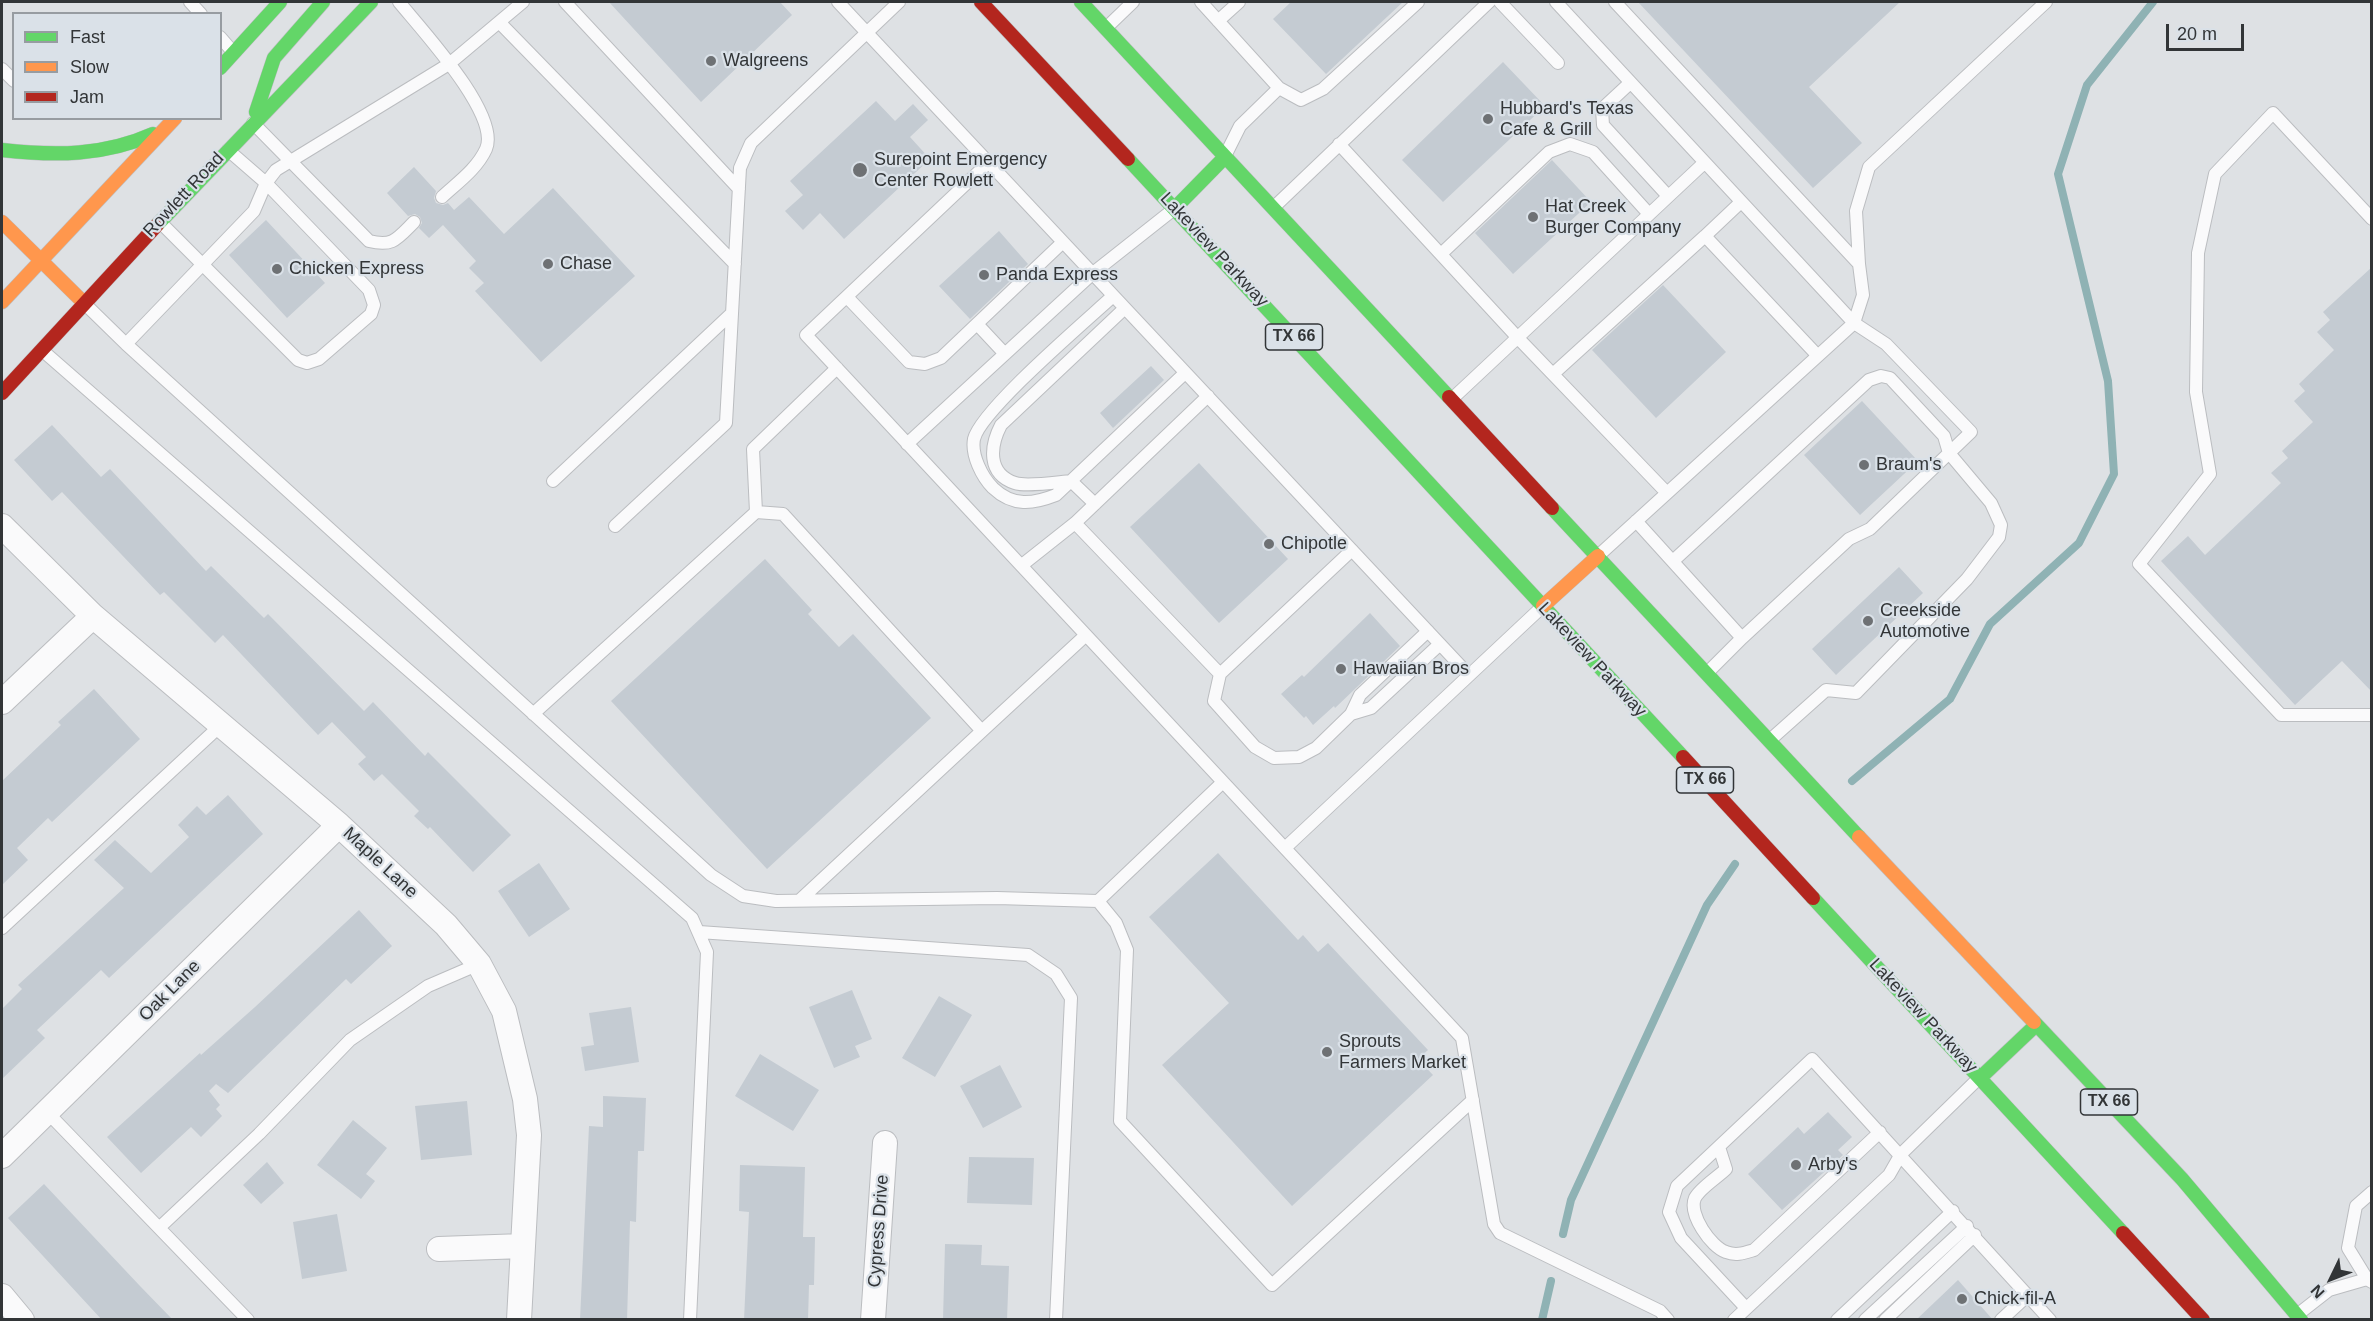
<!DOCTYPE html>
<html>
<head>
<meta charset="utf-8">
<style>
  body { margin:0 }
  #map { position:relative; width:2373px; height:1321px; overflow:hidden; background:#dee1e4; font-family:Helvetica,sans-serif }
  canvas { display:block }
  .frame { position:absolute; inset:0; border:3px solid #323537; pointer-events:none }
  .legend { position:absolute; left:12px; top:12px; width:210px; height:108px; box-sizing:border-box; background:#dae1e8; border:2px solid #979ca1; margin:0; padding:8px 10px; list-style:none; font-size:18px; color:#323537 }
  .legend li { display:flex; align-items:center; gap:12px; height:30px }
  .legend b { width:30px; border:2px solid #979ca1 }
  .north { position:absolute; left:2301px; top:1249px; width:60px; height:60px; -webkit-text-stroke:4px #dae1e8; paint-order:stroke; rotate:227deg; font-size:16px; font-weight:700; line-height:24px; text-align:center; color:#323537 }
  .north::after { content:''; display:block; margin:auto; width:21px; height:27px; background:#323537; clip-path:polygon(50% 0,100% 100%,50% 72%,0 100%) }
  .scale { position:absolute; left:2166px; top:24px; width:78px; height:27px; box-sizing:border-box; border:3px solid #323537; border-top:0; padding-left:8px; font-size:18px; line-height:21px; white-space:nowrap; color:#323537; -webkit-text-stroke:4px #dae1e8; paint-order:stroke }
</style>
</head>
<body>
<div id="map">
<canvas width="2373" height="1321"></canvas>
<div class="frame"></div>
<ul class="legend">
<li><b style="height:8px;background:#63d668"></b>Fast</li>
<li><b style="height:8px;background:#ff974d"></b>Slow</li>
<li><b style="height:8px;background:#b3261e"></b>Jam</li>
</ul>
<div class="north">N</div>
<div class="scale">20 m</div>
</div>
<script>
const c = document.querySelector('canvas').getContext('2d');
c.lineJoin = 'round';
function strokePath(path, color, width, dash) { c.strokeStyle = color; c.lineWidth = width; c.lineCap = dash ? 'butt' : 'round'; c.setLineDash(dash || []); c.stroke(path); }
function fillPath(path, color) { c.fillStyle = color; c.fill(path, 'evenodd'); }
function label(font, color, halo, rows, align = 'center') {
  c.font = font + ' Helvetica,sans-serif'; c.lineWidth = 4.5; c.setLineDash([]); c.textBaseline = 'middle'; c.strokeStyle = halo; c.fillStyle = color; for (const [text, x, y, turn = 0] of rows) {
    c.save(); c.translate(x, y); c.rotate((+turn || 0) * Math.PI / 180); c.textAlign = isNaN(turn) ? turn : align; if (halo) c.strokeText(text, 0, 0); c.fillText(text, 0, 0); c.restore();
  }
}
const stream = new Path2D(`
  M 1852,781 L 1950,699 L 1990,624 L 2079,543 L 2114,474 L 2108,381 L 2058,174 L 2087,85 L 2153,2
  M 1563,1234 L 1571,1200 L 1707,905 L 1735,864
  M 1542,1320 L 1551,1281`);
const building = new Path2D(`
  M 609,2 L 780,2 L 792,15 L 701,102 Z
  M 1291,2 L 1403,2 L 1326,74 L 1273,19 Z
  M 1638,2 L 1900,2 L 1809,87 L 1862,143 L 1813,188 Z
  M 1503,62 L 1545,106 L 1443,202 L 1402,160 Z
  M 876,101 L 895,121 L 913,104 L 928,120 L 910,137 L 930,159 L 844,239 L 820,213 L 803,230 L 785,211 L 803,195 L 790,181 Z
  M 1552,160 L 1591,202 L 1513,274 L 1475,233 Z
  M 414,167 L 436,191 L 434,198 L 436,203 L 443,205 L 448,203 L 454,210 L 469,197 L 504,234 L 553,188 L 635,276 L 541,362 L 475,291 L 484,283 L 469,268 L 476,261 L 443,225 L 429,238 L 419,228 L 422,223 L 420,217 L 415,214 L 408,216 L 387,193 Z
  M 266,220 L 325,283 L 287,318 L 229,255 Z
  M 999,231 L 1028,264 L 970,319 L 939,286 Z
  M 2372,267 L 2372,692 L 2342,661 L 2295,705 L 2161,561 L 2188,536 L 2205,555 L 2281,483 L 2271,473 L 2288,458 L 2282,451 L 2313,422 L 2294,401 L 2305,391 L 2299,384 L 2334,350 L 2317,332 L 2330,320 L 2323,312 Z
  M 1663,285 L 1726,352 L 1656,418 L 1592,350 Z
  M 1151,366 L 1164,380 L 1113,428 L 1100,413 Z
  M 1862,401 L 1918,461 L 1860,515 L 1804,455 Z
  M 52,425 L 101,477 L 110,469 L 206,571 L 211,566 L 264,618 L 268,614 L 364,711 L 373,702 L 425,756 L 428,752 L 511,835 L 473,872 L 430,827 L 428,829 L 414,816 L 419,811 L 382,774 L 374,781 L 358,764 L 366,757 L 332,722 L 318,735 L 223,635 L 215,643 L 164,592 L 160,595 L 62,492 L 52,501 L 14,460 Z
  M 1199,463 L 1288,559 L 1219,623 L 1130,527 Z
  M 765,559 L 812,610 L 808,614 L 839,647 L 853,634 L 931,718 L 767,869 L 611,701 Z
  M 1899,567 L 1923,593 L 1836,675 L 1812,649 Z
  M 1370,613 L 1400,646 L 1335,708 L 1334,706 L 1313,725 L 1306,716 L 1304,718 L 1281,694 L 1302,675 L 1304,677 Z
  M 94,689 L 140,739 L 52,822 L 48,818 L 17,848 L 28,860 L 2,885 L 2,781 L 61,725 L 58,722 Z
  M 228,795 L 263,834 L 109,978 L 101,970 L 37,1030 L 45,1038 L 2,1079 L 2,1009 L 22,989 L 18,985 L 124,888 L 94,860 L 115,840 L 151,873 L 189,837 L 178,825 L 197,806 L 206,815 Z
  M 1218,853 L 1298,940 L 1303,935 L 1318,952 L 1328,943 L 1428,1050 L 1418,1059 L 1433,1075 L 1292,1206 L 1162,1065 L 1229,1003 L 1149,917 Z
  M 539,863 L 570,909 L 529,937 L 498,891 Z
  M 359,910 L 392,946 L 351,984 L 346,979 L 228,1093 L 216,1084 L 209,1091 L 220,1105 L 216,1109 L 222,1116 L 201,1137 L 191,1127 L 141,1173 L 107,1137 L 200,1053 L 201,1055 L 255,1007 Z
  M 852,990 L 872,1039 L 855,1046 L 860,1057 L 834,1068 L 809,1007 Z
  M 939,996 L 972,1015 L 935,1077 L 902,1058 Z
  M 631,1007 L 639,1062 L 585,1071 L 581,1047 L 594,1045 L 589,1013 Z
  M 760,1054 L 819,1090 L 793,1131 L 735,1096 Z
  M 1000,1065 L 1022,1107 L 983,1128 L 960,1086 Z
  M 603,1096 L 646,1098 L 644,1151 L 638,1151 L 636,1222 L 630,1221 L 627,1320 L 580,1320 L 589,1126 L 603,1127 Z
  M 467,1101 L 472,1155 L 421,1160 L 415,1106 Z
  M 1828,1112 L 1852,1137 L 1838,1150 L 1843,1155 L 1782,1210 L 1748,1174 L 1798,1127 L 1804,1134 Z
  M 353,1120 L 387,1148 L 366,1174 L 375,1181 L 361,1199 L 317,1165 Z
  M 969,1157 L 1034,1158 L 1032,1205 L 967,1203 Z
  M 267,1162 L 284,1183 L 261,1204 L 243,1185 Z
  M 740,1165 L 805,1167 L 803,1237 L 815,1237 L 814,1285 L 809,1285 L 808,1320 L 744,1320 L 749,1212 L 739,1211 Z
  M 44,1184 L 140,1286 L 173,1320 L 102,1320 L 8,1218 Z
  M 337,1214 L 347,1271 L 302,1279 L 293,1222 Z
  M 945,1244 L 982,1245 L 981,1265 L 1009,1266 L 1007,1320 L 943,1320 Z
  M 1958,1280 L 1993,1320 L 1916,1320 Z`);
const lane = new Path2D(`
  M 190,2 L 201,14
  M 399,2 C 421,29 501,115 486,149 C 477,169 457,183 442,197
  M 565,2 L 739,189
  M 838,2 L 1469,675
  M 1201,2 L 1279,88 L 1240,126 L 1225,156
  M 1500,2 L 1558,63
  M 1556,2 L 1854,323 L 1886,344 L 1971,432 L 1870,529 L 1849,539 L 1742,638 L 1636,521
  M 1218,21 L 1239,2
  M 500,23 L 735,264
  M 1106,28 L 1133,2
  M 220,37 L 233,52
  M 2,69 L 14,81
  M 1630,83 L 1602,109 L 1603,125 L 1668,196
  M 1279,88 L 1301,100 L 1323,89 L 1418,2
  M 253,123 L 369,241 C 393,247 397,239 414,222
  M 1339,144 L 1518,338 L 1667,493
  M 988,163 L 806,335 L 1462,1038 L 1494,1224 L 1500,1233 L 1660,1311 L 1668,1320
  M 1741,202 L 1705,236 L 1818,356
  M 1273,208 L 1489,2
  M 2372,219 L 2273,113 L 2215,174 L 2198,253 L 2196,392 L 2210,474 L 2139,564 L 2281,715 L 2372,715
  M 160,222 L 298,360 L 307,363 L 319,359 L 371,314 L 374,305 L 369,290 L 266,183 L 228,150
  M 1441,254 L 1549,152 L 1570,144 L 1593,152 L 1649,214
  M 1859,264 L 1856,211 L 1869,167 L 2046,2
  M 1113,296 C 1086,321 981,410 974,439 C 971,455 982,477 993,488 C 1013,507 1033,504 1056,495 L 1185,373
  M 847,297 L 909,362 L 925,364 L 941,358 L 1063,242
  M 85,304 L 126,344 L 254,211 L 266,183 L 276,170 L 449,64 L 523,2
  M 977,324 L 1005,354
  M 126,344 L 711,875 L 743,896 L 776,901 L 997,898 L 1098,901
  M 43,351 L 692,918 L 707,952 L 690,1320
  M 1553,374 L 1705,236
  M 1453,398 L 1704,163
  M 907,444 L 1093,273 L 1174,209
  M 553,481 L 732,313
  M 1095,504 L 1071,481 C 1058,482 1027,487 1015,483 C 987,474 990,446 1001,425 L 1125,308
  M 756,512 L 753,449 L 837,368
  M 1075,523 L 1220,674 L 1352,550
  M 615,526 L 726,423 L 740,168 L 751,143 L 899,2
  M 1599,555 L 1854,323 L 1863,295 L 1859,264 L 1615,2
  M 1673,561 L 1869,380 L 1881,376 L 1890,378 L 1944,436 L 1949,453 L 1991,503 L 2001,525 L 1999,537 L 1967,579 L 1856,693 L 1826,690 L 1770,740
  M 1022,565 L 1075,523 L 1208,396
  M 1707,673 L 1742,638
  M 1220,674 L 1214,701 L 1255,747 L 1274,758 L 1299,757 L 1316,748 L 1351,714 L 1371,708 L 1440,644
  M 533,714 L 756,512 L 783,514 L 982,731 L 800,900
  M 1351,714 L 1360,695 L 1428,631
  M 982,731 L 1086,635
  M 1223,782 L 1098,901 L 1116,923 L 1127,950 L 1120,1121 L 1272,1285 L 1473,1100
  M 1285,848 L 1542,607
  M 2,928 L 221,725
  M 699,932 L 1028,955 L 1056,974 L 1071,998 L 1056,1320
  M 47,1112 L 248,1320
  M 1719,1147 L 1726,1169 C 1718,1177 1700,1188 1695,1198 C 1688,1214 1711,1247 1726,1252 C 1736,1256 1744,1253 1754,1250 L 1880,1132
  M 2372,1192 L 2356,1206 L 2348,1248 L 2367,1279 L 2372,1282
  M 159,1228 L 259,1134 L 350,1040 L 428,986 L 479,964
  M 1746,1308 L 1681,1238 L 1669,1212 L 1677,1186 L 1812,1059 L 2050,1320
  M 2297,1315 L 2329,1290 L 2367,1279
  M 1734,1320 L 1889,1175 L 1901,1154 L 1979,1078
  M 1837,1320 L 1953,1211
  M 1865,1320 L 1967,1226
  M 1885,1320 L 1975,1235
  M 2001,1320 L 2028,1295`);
const street = new Path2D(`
  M 2,526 L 93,616 L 339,825 L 446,925 L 479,964 L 504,1011 L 525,1099 L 529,1135 L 519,1320
  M 2,702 L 93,616
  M 2,1156 L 339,825
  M 439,1249 L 523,1246
  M 2,1296 L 22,1320
  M 873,1320 L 885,1143`);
const fast = new Path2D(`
  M 1081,2 L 1449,397
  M 220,68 L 280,2
  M 256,112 L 274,58 L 323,2
  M 2,150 C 55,156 104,156 153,134
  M 1128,159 L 1683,757
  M 1175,208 L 1225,157
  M 157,225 L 371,2
  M 1552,508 L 1859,837
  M 1813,898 L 2123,1233
  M 2034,1022 L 2182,1179 L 2301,1320
  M 1980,1078 L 2036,1025`);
const slow = new Path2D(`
  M 2,222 L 83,302
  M 2,302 L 175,118
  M 1543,606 L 1598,556
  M 1859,837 L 2034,1022`);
const jam = new Path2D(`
  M 981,2 L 1128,159
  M 2,393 L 157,225
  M 1449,397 L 1552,508
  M 1683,757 L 1813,898
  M 2123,1233 L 2203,1320`);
const markers = [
  [711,61,6,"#6e7174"],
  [1488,119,6,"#6e7174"],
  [860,170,8,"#6e7174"],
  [1533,217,6,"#6e7174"],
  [548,264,6,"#6e7174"],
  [277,269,6,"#6e7174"],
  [984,275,6,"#6e7174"],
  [1864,465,6,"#6e7174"],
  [1269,544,6,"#6e7174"],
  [1868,621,6,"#6e7174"],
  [1341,669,6,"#6e7174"],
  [1327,1052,6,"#6e7174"],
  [1796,1165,6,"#6e7174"],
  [1962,1299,6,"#6e7174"]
];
const shields = [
  [1294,337,57],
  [1705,780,57],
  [2109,1102,57]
];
const shieldNames = [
  ["TX 66",1294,337],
  ["TX 66",1705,780],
  ["TX 66",2109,1102]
];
const poiNames = [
  ["Walgreens",723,61],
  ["Hubbard's Texas",1500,109],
  ["Cafe & Grill",1500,130],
  ["Surepoint Emergency",874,160],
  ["Center Rowlett",874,181],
  ["Hat Creek",1545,207],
  ["Burger Company",1545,228],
  ["Chase",560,264],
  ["Chicken Express",289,269],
  ["Panda Express",996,275],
  ["Braum's",1876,465],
  ["Chipotle",1281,544],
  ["Creekside",1880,611],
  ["Automotive",1880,632],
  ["Hawaiian Bros",1353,669],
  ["Sprouts",1339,1042],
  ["Farmers Market",1339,1063],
  ["Arby's",1808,1165],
  ["Chick-fil-A",1974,1299]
];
const streetNames = [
  ["Rowlett Road",184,195,-47],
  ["Lakeview Parkway",1214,250,47],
  ["Lakeview Parkway",1592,660,47],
  ["Maple Lane",380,863,43],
  ["Oak Lane",170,991,-45],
  ["Lakeview Parkway",1923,1016,47],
  ["Cypress Drive",879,1231,-86]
];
strokePath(stream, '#8fb2b4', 8);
fillPath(building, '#c4cbd2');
strokePath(lane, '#bbbdc0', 14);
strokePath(street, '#bbbdc0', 26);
strokePath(fast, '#bbbdc0', 15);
strokePath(slow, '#bbbdc0', 15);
strokePath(jam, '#bbbdc0', 15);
strokePath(lane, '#fafafb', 12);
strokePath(street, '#fafafb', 24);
strokePath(fast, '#63d668', 14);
strokePath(slow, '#ff974d', 14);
strokePath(jam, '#b3261e', 14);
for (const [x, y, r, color] of markers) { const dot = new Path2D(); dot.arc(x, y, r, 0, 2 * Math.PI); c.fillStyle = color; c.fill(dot); strokePath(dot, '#dae1e8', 2); }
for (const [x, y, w] of shields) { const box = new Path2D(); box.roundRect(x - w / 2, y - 13, w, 26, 4.5); c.fillStyle = '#dae1e8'; c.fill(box); strokePath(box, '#323537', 1.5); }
label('bold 16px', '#323537', null, shieldNames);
label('18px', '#323537', '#dae1e8', poiNames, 'left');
label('18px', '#323537', '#dae1e8', streetNames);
</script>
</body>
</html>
